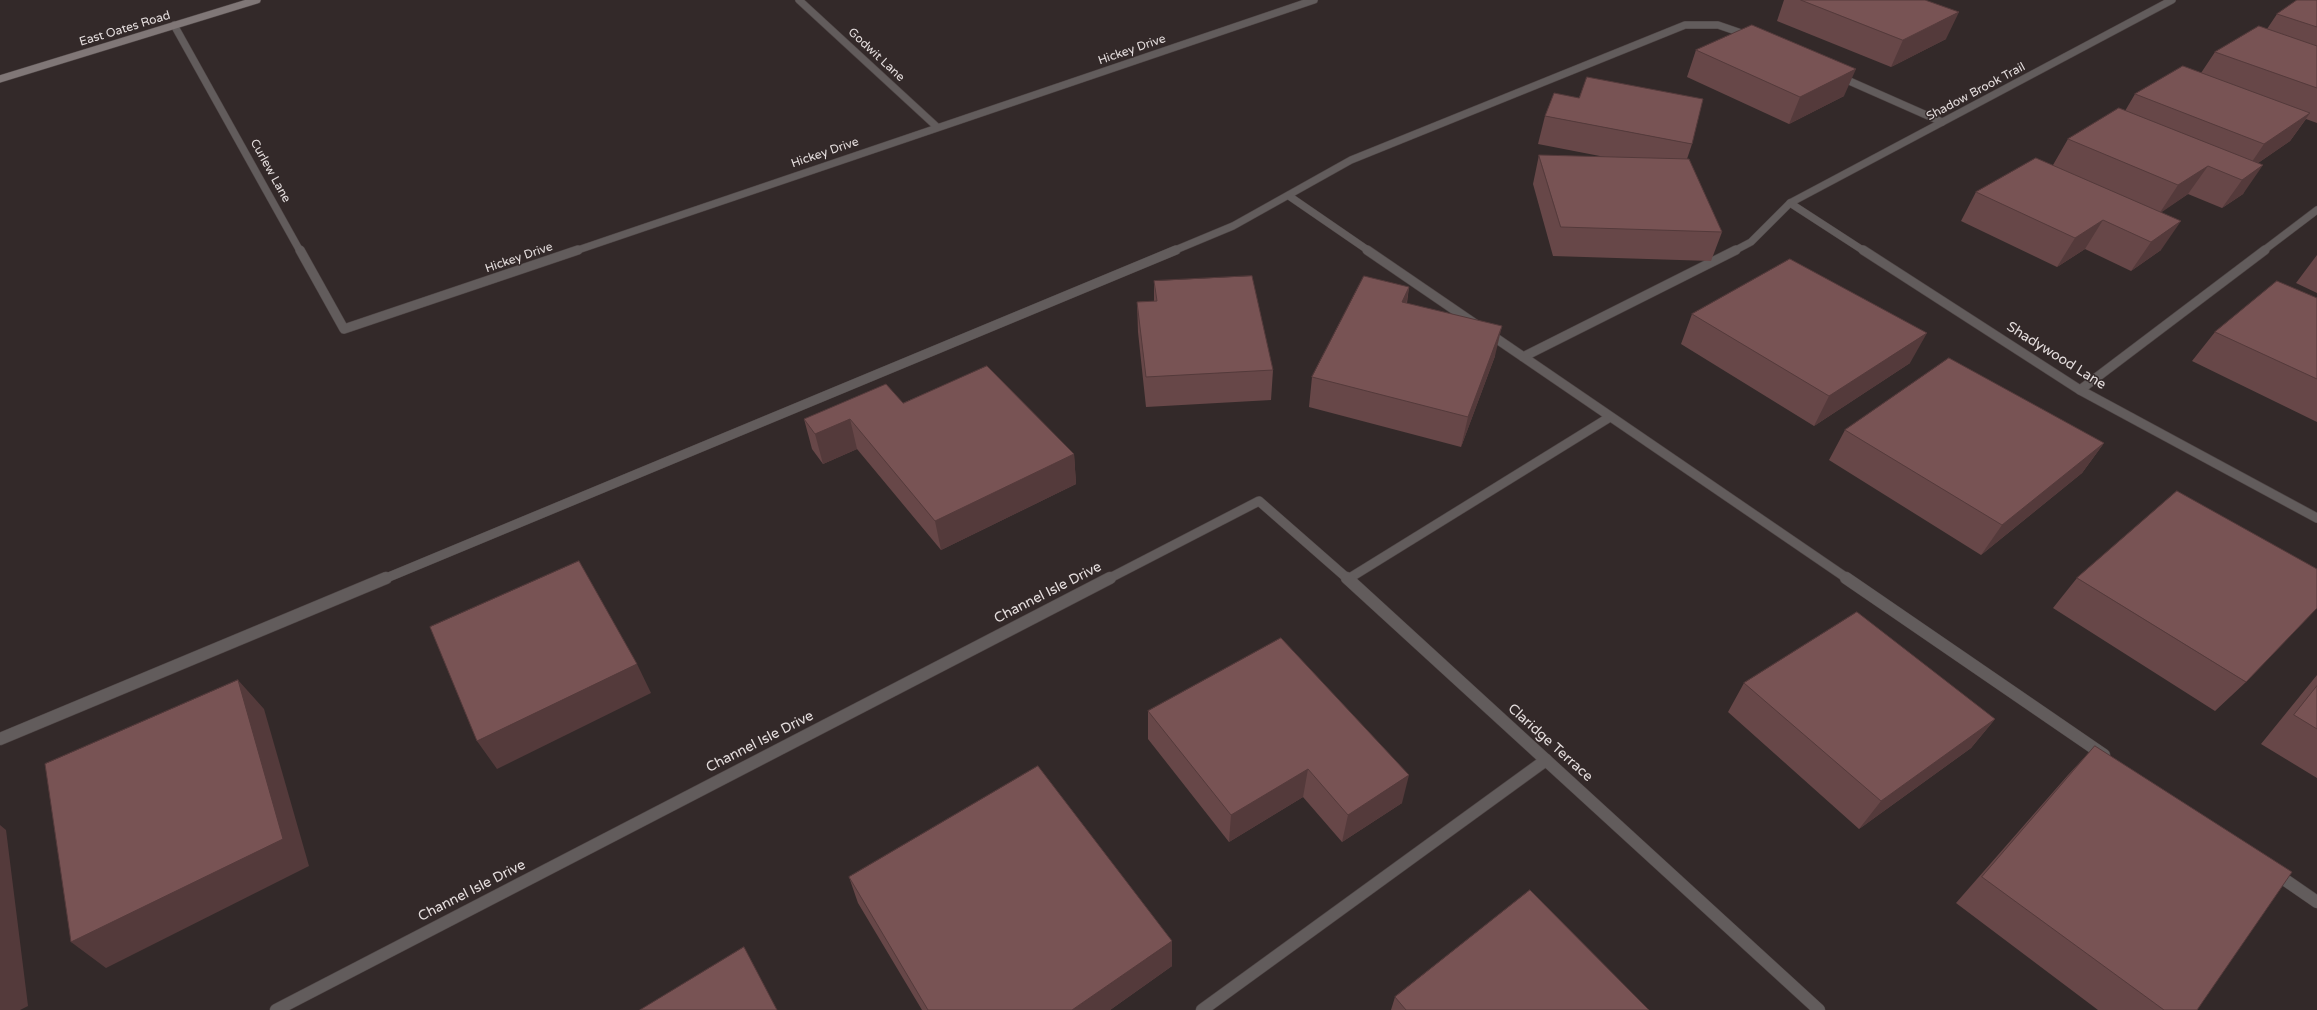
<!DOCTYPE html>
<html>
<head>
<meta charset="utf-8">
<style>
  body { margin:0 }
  canvas { display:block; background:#332929 }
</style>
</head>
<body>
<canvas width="2317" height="1010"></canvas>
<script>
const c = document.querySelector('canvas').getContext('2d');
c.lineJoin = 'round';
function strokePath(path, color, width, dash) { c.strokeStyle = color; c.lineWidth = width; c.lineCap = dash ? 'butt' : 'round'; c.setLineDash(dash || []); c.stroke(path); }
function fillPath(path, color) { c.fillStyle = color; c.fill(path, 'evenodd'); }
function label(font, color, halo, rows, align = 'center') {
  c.font = font + ' "Varela Round",sans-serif'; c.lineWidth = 3; c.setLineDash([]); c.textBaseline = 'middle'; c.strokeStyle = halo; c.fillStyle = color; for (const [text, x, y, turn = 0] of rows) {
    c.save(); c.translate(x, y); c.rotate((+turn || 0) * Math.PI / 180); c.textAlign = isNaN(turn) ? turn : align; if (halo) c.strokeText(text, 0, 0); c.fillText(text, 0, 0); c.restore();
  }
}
const laneFar2 = new Path2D(`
  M 1838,76 L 1942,122
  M 1289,196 L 1369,251
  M 1173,251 L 1233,226 L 1351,160 L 1685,25 L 1718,25 L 1750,36
  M 1734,251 L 1751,242 L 1790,203
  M 2263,251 L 2317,210`);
const laneFar1 = new Path2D(`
  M 1367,250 L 1848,579
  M 1523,357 L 1736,250
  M 2080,390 L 2265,250
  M 384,579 L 1176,250
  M 1348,579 L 1610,417`);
const lane = new Path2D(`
  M 1846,578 L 2104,755
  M 0,739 L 386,578
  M 2275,873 L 2317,902
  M 1202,1010 L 1546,760`);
const streetFar2 = new Path2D(`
  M 799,0 L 937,127
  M 174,25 L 300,251
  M 575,251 L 1314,0
  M 1864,251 L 1790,203 L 2172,0`);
const streetFar1 = new Path2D(`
  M 300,250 L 344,329 L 578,250
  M 1863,250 L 2080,390 L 2317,518
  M 1108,579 L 1259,501 L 1348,579`);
const street = new Path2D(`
  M 1347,578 L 1819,1010
  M 276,1010 L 1110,578`);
const secondary = new Path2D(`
  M 0,79 L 257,0`);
const wall = new Path2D(`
  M 1784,0 L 1925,0 L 1946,39 L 1891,67 L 1777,21 Z
  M 2317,0 L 2317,123 L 2306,119 L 2290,141 L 2258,163 L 2243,194 L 2222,208 L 2188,194 L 2161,212 L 2161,250 L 2131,271 L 2085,249 L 2057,267 L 1961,221 L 1976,192 L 2053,165 L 2068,139 L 2125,111 L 2135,94 L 2201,73 L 2215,52 L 2267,29 L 2277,14 Z
  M 1696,50 L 1844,96 L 1789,124 L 1687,77 Z
  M 1545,116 L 1692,144 L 1687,159 L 1722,232 L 1711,261 L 1553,256 L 1533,184 L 1539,155 L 1605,157 L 1538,144 Z
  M 2317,255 L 2317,293 L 2296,283 Z
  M 1154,281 L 1273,370 L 1271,400 L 1146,407 L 1138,332 L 1137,302 L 1154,301 Z
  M 1409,287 L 1407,303 L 1495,356 L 1461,447 L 1309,407 L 1312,377 Z
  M 2317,298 L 2317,422 L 2192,361 L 2215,332 Z
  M 1692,314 L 1910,363 L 1814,426 L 1681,344 Z
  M 903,403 L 1074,454 L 1076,484 L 941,550 L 857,449 L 823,464 L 812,449 L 804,419 Z
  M 1845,430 L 2104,443 L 2082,473 L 1981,555 L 1829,460 Z
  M 2077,578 L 2246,682 L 2215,711 L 2053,608 Z
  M 2317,675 L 2317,778 L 2261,744 Z
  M 1744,683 L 1995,719 L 1971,748 L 1859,829 L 1728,712 Z
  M 1148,711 L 1402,803 L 1342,842 L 1303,797 L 1229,842 L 1148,739 Z
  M 2095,746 L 2197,1010 L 2098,1010 L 1956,903 L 2068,775 Z
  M 849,877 L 1172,966 L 1110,1010 L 922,1010 L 858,903 Z
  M 1395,997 L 1649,1010 L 1391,1010 Z`);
const shadedWall = new Path2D(`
  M 1959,12 L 1946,39 L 1891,67 L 1903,40 Z
  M 1856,69 L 1844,96 L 1789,124 L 1800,97 Z
  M 2310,113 L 2290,141 L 2245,172 L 2264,144 Z
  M 2263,165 L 2243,194 L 2222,208 L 2242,180 Z
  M 2208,166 L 2188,194 L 2159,214 L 2178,185 Z
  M 2103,220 L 2085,249 L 2057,267 L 2075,238 Z
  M 2181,221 L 2161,250 L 2131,271 L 2151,242 Z
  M 1409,287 L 1404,317 L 1402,302 Z
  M 1502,326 L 1495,356 L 1461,447 L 1468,417 Z
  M 1927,333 L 1910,363 L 1814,426 L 1829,396 Z
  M 850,419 L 857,449 L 823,464 L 815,434 Z
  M 2104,443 L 2082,473 L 1981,555 L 2002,525 Z
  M 1074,454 L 1076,484 L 941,550 L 935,521 Z
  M 637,664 L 651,693 L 497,769 L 477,741 Z
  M 238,680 L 264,709 L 309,866 L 106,968 L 71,942 Z
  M 1995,719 L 1971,748 L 1859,829 L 1881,801 Z
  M 1308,769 L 1303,797 L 1229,842 L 1231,815 Z
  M 1409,775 L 1402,803 L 1342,842 L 1348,815 Z
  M 0,825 L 6,830 L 28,1006 L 20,1010 L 0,1010 Z
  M 1172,941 L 1172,966 L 1110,1010 L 1072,1010 Z`);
const building = new Path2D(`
  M 1801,0 L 1925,0 L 1959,12 L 1903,40 Z
  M 2297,0 L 2317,0 L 2317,27 L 2277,14 Z
  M 1752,25 L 1856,69 L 1800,97 L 1696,50 Z
  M 2259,26 L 2317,46 L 2317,88 L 2215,52 Z
  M 2183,66 L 2310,113 L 2264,144 L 2135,94 Z
  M 1587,77 L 1703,99 L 1692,144 L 1545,116 L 1554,93 L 1579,98 Z
  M 2119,108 L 2263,165 L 2242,180 L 2208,166 L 2178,185 L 2068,139 Z
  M 1539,155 L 1689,159 L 1722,232 L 1561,227 Z
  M 2036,158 L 2181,221 L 2151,242 L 2103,220 L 2075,238 L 1976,192 Z
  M 1790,259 L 1927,333 L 1829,396 L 1692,314 Z
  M 1252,276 L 1273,370 L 1146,377 L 1137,302 L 1157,301 L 1154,281 Z
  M 1364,276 L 1409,287 L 1402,302 L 1502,326 L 1468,417 L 1312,377 Z
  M 2277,281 L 2317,298 L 2317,379 L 2215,332 Z
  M 1949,358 L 2104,443 L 2002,525 L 1845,430 Z
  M 987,366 L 1074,454 L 935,521 L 850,419 L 815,434 L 804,419 L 886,384 L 903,403 Z
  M 2177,491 L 2317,569 L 2317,608 L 2246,682 L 2077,578 Z
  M 579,561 L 637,664 L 477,741 L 430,627 Z
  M 1857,612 L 1995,719 L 1881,801 L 1744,683 Z
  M 1281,638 L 1409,775 L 1348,815 L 1308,769 L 1231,815 L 1148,711 Z
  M 238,680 L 283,839 L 71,942 L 45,764 Z
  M 2317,686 L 2317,729 L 2294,715 Z
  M 2095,746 L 2292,872 L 2197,1010 L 2164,1010 L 1982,877 Z
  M 1038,766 L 1172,941 L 1072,1010 L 928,1010 L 849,877 Z
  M 1530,890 L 1649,1010 L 1406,1010 L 1395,997 Z
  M 744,947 L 777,1010 L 640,1010 Z`);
const farStreetnames = [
  ["East Oates Road",125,29,-17],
  ["Hickey Drive",1132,50,-19],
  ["Godwit Lane",876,55,43],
  ["Shadow Brook Trail",1976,92,-28],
  ["Hickey Drive",825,153,-19],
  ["Curlew Lane",270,171,61],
  ["Hickey Drive",519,258,-19]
];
const streetNames = [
  ["Shadywood Lane",2056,356,32],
  ["Channel Isle Drive",1048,593,-27],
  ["Channel Isle Drive",760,742,-27],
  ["Claridge Terrace",1550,743,42],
  ["Channel Isle Drive",472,891,-27]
];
strokePath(laneFar2, '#4f4646', 8);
strokePath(laneFar1, '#4f4646', 10);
strokePath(lane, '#4f4646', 13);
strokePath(streetFar2, '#4f4646', 8);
strokePath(streetFar1, '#4f4646', 10);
strokePath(street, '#4f4646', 13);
strokePath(secondary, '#4f4646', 8);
strokePath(laneFar2, '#625c5c', 7);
strokePath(laneFar1, '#625c5c', 9);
strokePath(lane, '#625c5c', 12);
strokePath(streetFar2, '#625c5c', 7);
strokePath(streetFar1, '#625c5c', 9);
strokePath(street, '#625c5c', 12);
strokePath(secondary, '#807777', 7);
fillPath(wall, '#674748');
fillPath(shadedWall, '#543a3b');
fillPath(building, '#785354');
strokePath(building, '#543a3b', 1);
label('12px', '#e5dede', '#332929', farStreetnames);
label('14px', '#e5dede', '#332929', streetNames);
</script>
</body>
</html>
